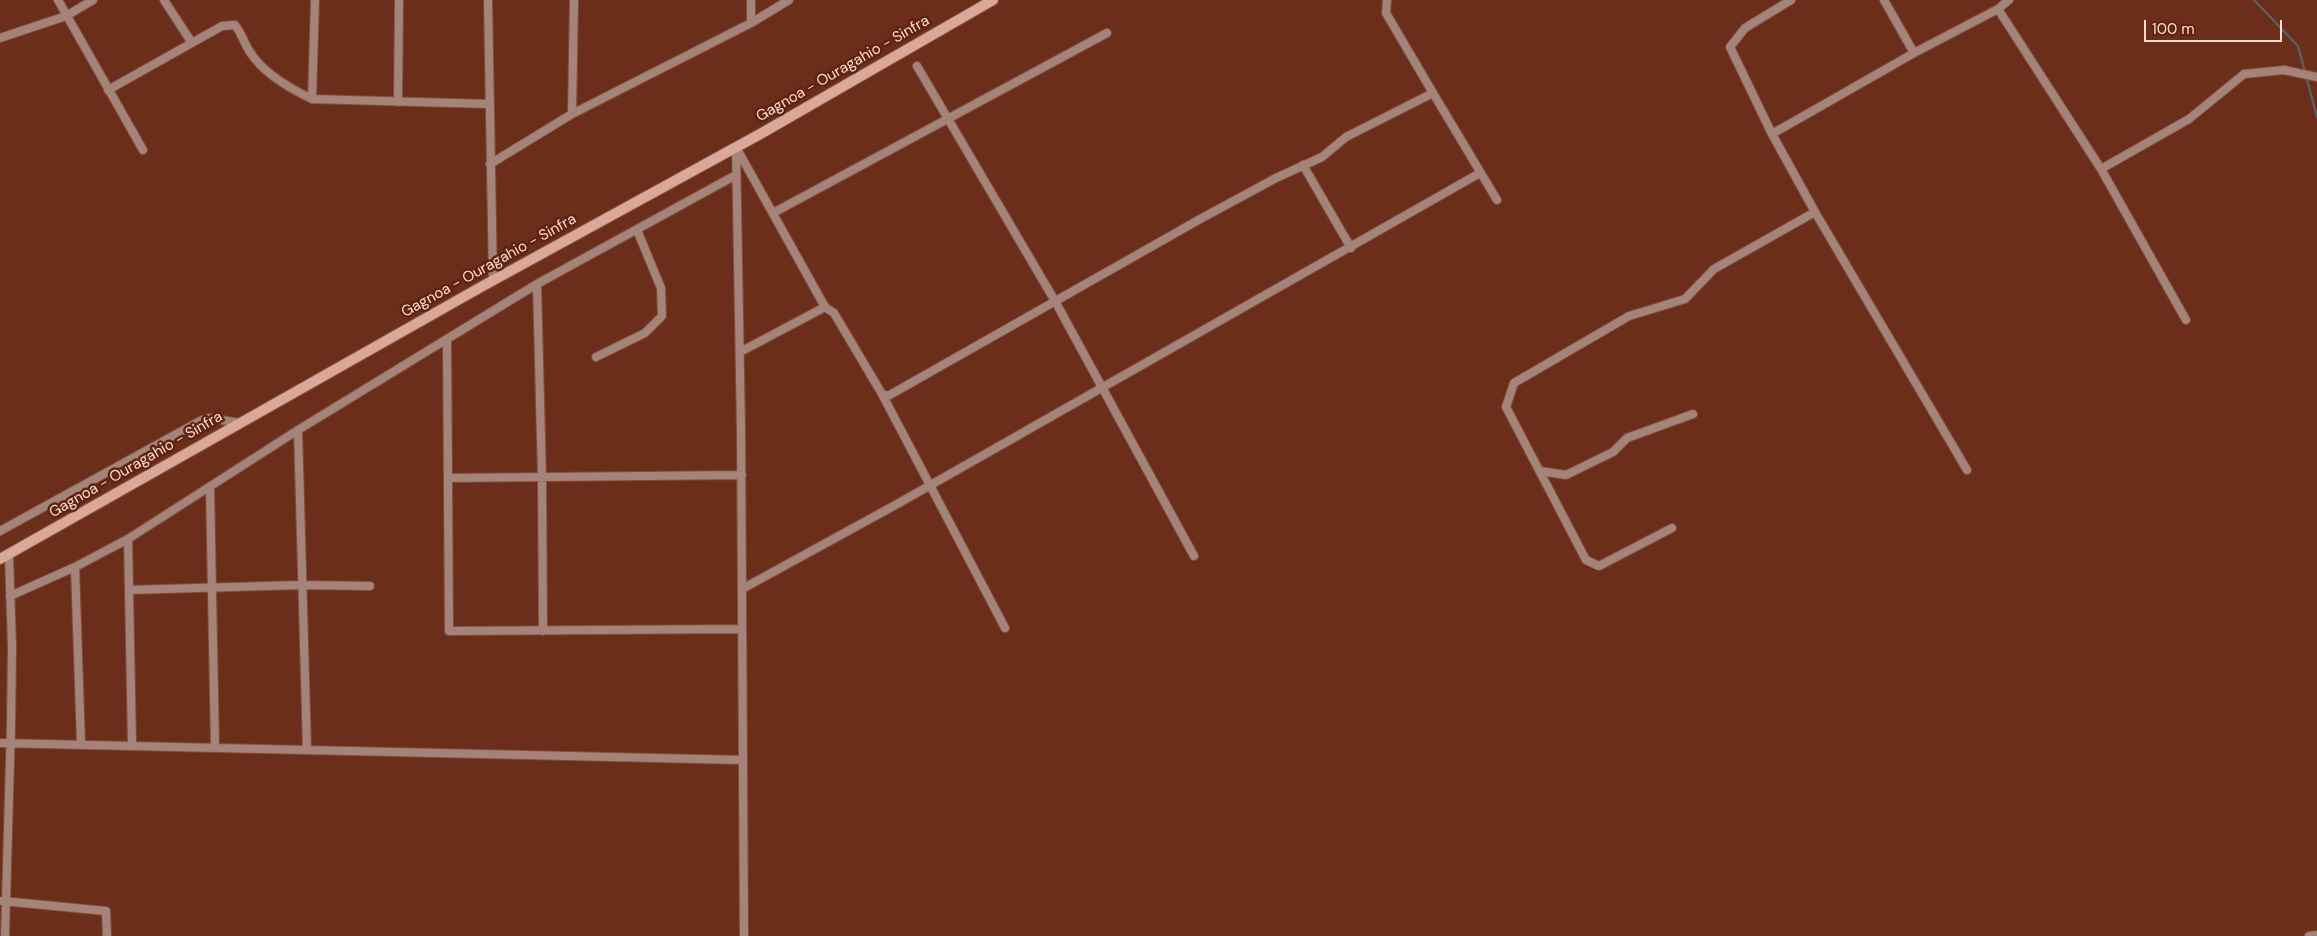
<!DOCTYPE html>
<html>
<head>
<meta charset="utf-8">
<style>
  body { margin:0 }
  #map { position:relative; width:2317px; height:936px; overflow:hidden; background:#6b2e1b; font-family:"DM Sans",sans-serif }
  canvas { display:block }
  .scale { position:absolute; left:2144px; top:20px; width:138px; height:22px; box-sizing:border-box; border:2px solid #fbdcd2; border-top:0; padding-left:6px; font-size:15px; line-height:18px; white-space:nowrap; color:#fbdcd2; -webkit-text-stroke:4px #5f2310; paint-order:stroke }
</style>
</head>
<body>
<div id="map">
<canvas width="2317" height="936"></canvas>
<div class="scale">100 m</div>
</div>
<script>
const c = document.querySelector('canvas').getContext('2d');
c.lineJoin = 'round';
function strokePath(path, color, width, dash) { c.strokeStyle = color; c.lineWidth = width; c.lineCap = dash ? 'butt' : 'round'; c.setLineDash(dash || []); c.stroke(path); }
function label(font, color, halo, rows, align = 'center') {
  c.font = font + ' "DM Sans",sans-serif'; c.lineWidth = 5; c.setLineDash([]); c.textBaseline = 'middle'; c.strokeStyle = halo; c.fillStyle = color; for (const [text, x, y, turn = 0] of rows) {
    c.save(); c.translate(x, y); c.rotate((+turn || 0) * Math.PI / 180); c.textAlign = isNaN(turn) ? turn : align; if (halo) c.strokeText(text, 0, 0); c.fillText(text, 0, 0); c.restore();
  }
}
const stream = new Path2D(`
  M 2254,0 L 2298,46 L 2317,117`);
const minor = new Path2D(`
  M 58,0 L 143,150
  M 164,0 L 192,43
  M 315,0 L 312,99 L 489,104
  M 488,0 L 493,280
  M 1884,0 L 1914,53
  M 1998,9 L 2009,0
  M 751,23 L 751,0
  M 0,38 L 66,16 L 93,0
  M 917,66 L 1055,301 L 1194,556
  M 108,90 L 222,26 L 235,25 C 242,34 244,43 250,52 C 263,73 291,89 312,99
  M 1433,93 L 1497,200
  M 398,102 L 399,0
  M 572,114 L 574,0
  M 1772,134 L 1914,53 L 1998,9 L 2101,169 L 2189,119 L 2244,74 L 2284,70 L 2317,77
  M 736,147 L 741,431 L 744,936
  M 737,149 L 825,307
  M 490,164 L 572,114 L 751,23 L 789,0
  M 1303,165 L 1351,248
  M 2101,169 L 2186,320
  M 1815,212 L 1967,470
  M 773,213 L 1107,33
  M 537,284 L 542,478 L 543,631
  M 447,339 L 537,284 L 736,175
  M 740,352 L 825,307 L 834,313 L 882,394 L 888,396 L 1202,218 L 1276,178 L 1322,157 L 1346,137 L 1433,93 L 1386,13 L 1387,0
  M 596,357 L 645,333 L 662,316 L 661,288 L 637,230
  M 882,394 L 1005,628
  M 298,430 L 307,749
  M 1540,471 L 1566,475 L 1613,452 L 1627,438 L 1693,414
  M 448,478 L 742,475
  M 210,487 L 215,747
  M 1672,528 L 1599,566 L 1586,560 L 1506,407 L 1514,383 L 1629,316 L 1685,299 L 1714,269 L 1815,212 L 1772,134 L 1730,47 L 1745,28 L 1791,0
  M 0,531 L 202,420 L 210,418 L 240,423
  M 128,539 L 132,745
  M 75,567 L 81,744
  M 742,589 L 899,503 L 1480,173
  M 129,590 L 302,585 L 370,586
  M 10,596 L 75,567 L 128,539 L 298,430 L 447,339 L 449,631 L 742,629
  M 0,743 L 743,760
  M 2,901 L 106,911 L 107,936
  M 5,936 L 11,725 L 12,647 L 9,555
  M 2309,936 L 2317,935`);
const secondary = new Path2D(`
  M 0,559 L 481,287 L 762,133 L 993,0`);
const streetNames = [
  ["Gagnoa - Ouragahio - Sinfra",843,69,-30],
  ["Gagnoa - Ouragahio - Sinfra",489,266,-29],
  ["Gagnoa - Ouragahio - Sinfra",136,465,-30]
];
strokePath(stream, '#5a5f5f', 2.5);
strokePath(minor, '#854d3c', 10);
strokePath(secondary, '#854d3c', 12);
strokePath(minor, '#a4847a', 8);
strokePath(secondary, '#d9a898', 10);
label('15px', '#fbdcd2', '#5f2310', streetNames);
</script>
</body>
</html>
